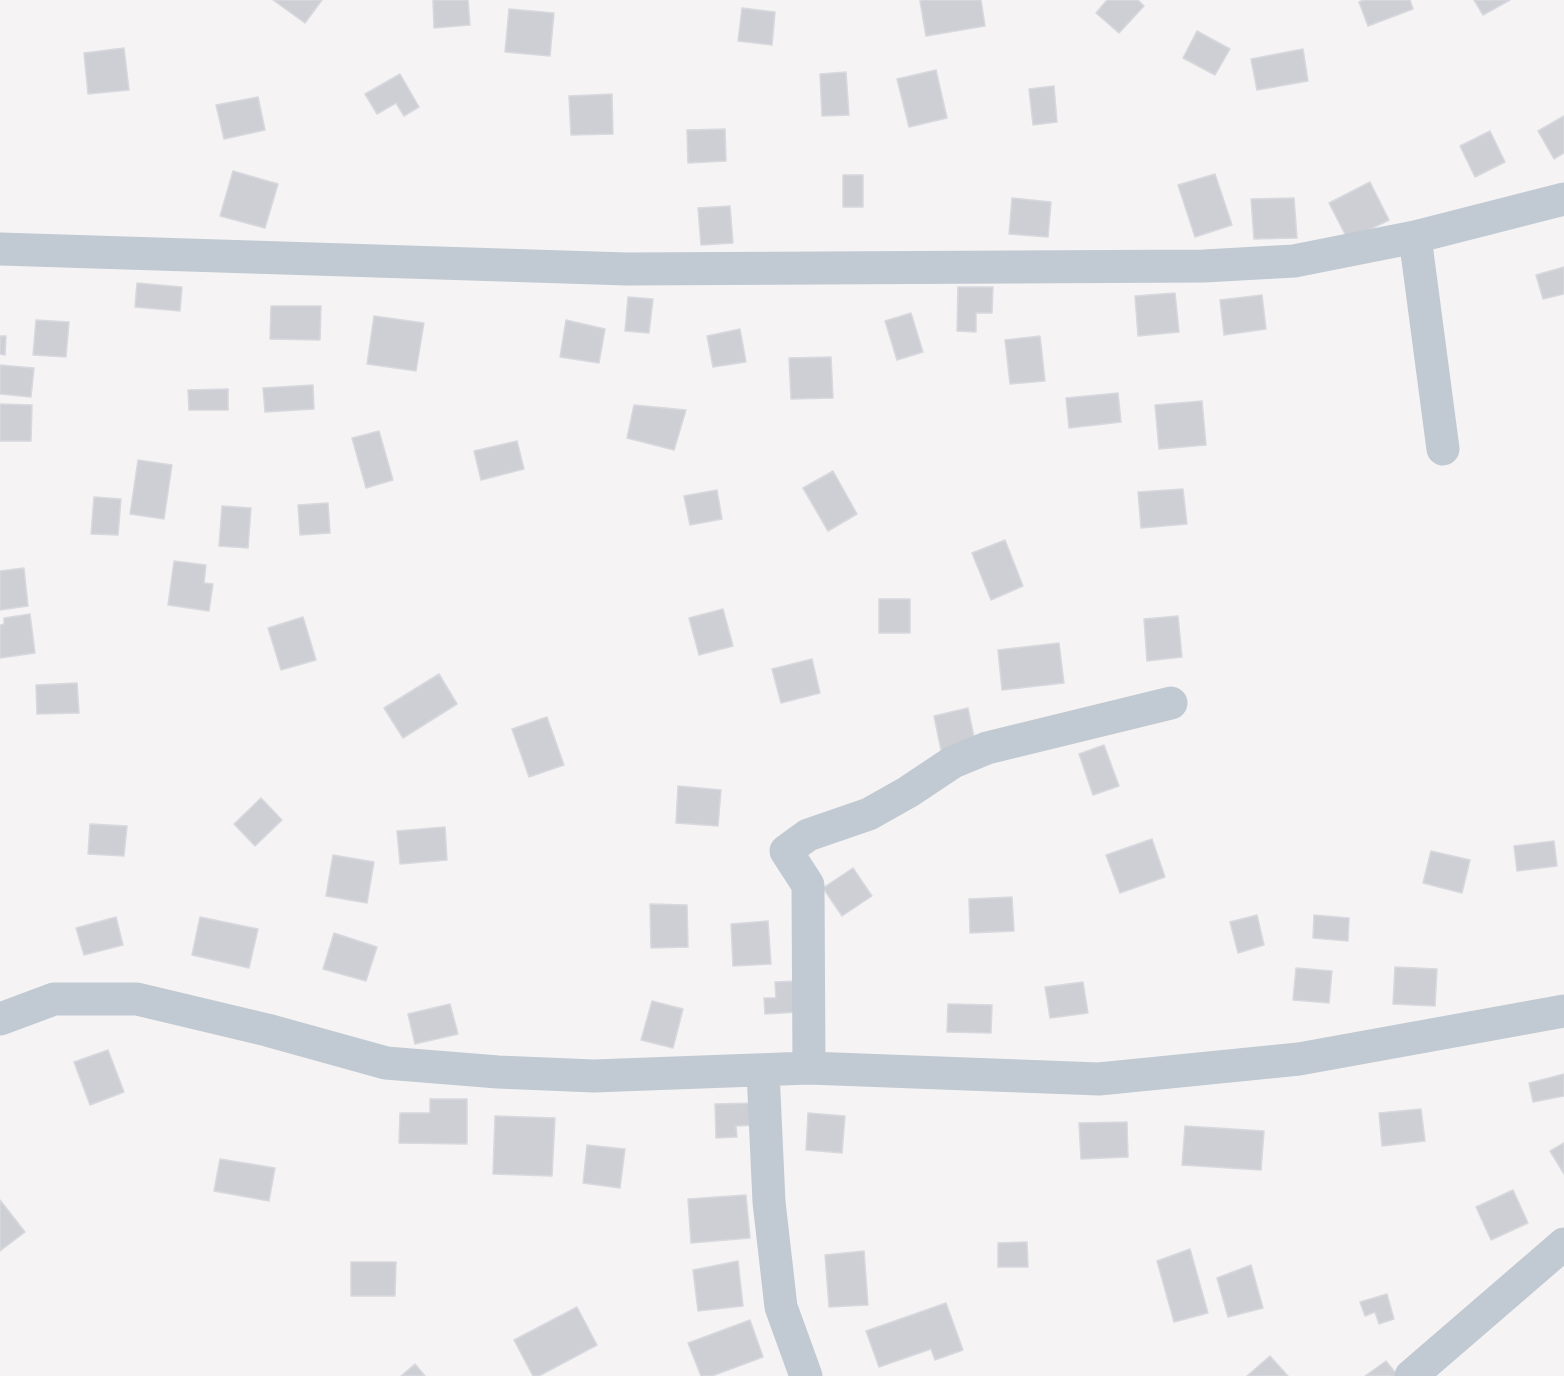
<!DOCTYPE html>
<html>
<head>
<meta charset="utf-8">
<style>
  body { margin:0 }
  canvas { display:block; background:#f5f3f3 }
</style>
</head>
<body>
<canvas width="1564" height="1376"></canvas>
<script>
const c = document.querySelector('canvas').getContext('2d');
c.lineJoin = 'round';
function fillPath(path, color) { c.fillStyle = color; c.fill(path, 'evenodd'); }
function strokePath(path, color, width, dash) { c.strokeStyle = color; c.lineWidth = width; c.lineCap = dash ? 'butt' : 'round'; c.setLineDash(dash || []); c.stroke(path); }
const building = new Path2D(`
  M 273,0 L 322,0 L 305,23 Z
  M 433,0 L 468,0 L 470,25 L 434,28 Z
  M 924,0 L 981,0 L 985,26 L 926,36 L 920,1 Z
  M 1107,0 L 1138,0 L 1144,6 L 1119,33 L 1096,13 Z
  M 1364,0 L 1410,0 L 1413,9 L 1368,26 L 1359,2 Z
  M 1474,0 L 1510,0 L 1483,15 Z
  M 742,8 L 775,12 L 772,45 L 738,41 Z
  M 509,9 L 554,13 L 550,56 L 505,52 Z
  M 1197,31 L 1230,49 L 1215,75 L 1183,58 Z
  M 124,48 L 129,90 L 88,94 L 84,53 Z
  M 1303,49 L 1308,81 L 1257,90 L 1251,59 Z
  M 936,70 L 947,118 L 909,127 L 897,79 Z
  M 846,72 L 849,115 L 822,116 L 820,74 Z
  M 400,74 L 419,107 L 404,116 L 396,103 L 377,114 L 365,94 Z
  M 1054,86 L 1057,122 L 1033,125 L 1029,89 Z
  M 612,94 L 613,134 L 571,135 L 569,96 Z
  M 258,97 L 265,130 L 224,139 L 216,105 Z
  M 1564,116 L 1564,153 L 1554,159 L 1538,131 Z
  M 725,129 L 726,161 L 688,163 L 687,130 Z
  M 1490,131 L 1505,162 L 1475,177 L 1460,146 Z
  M 233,171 L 278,184 L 265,228 L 220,216 Z
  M 1215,174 L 1232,225 L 1195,237 L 1178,185 Z
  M 843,175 L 863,175 L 863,207 L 843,207 Z
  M 1370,182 L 1389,220 L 1348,240 L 1329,203 Z
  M 1012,198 L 1051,202 L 1048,237 L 1009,234 Z
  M 1294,198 L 1297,238 L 1254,239 L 1251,199 Z
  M 730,206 L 733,243 L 701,245 L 698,208 Z
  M 1564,267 L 1564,294 L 1543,299 L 1536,275 Z
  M 137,283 L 182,287 L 180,311 L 135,307 Z
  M 958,287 L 993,287 L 992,313 L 976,313 L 976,332 L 957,331 Z
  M 1175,293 L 1179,332 L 1138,336 L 1135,296 Z
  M 1262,295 L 1266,329 L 1224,335 L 1220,300 Z
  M 628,297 L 653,299 L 649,333 L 625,331 Z
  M 271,306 L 321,306 L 320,340 L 270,339 Z
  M 911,313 L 923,352 L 897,360 L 885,321 Z
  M 374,316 L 424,323 L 416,371 L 367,364 Z
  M 36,320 L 69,322 L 66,357 L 33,355 Z
  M 566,320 L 605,329 L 599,363 L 560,357 Z
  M 740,329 L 746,362 L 713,367 L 707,336 Z
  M 0,336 L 6,336 L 5,355 L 0,354 Z
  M 1040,336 L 1045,381 L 1010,384 L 1005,340 Z
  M 831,357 L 833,398 L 791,399 L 789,358 Z
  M 0,365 L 34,368 L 31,397 L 0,394 Z
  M 313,385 L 314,409 L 265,412 L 263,388 Z
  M 228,389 L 228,410 L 189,410 L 188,390 Z
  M 1118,393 L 1121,422 L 1069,428 L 1066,398 Z
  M 1202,401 L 1206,445 L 1159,449 L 1155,405 Z
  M 0,404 L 32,405 L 31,441 L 0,441 Z
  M 634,405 L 686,410 L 674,450 L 627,438 Z
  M 379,431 L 393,480 L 366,488 L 352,438 Z
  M 517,441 L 524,469 L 481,480 L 474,451 Z
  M 138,460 L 172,465 L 164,519 L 130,514 Z
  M 833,471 L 857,514 L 828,531 L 803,488 Z
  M 1183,489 L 1187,524 L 1141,528 L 1138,492 Z
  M 717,490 L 722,519 L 690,525 L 684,496 Z
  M 94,497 L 121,499 L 118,535 L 91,534 Z
  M 328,503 L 330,533 L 300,535 L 298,505 Z
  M 222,506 L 251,508 L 248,548 L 219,546 Z
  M 1005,540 L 1023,586 L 991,600 L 972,553 Z
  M 174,561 L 206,565 L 204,583 L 213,584 L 209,611 L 168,605 Z
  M 24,568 L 28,606 L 0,610 L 0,571 Z
  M 879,599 L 910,599 L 910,633 L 879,633 Z
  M 723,609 L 733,646 L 699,655 L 689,618 Z
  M 30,614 L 35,653 L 0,658 L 0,625 L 4,624 L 4,618 Z
  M 1178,616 L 1182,657 L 1147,661 L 1144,619 Z
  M 303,617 L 316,660 L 281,670 L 268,628 Z
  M 1059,643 L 1064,683 L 1002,690 L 998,650 Z
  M 812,659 L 820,693 L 781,703 L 772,669 Z
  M 439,674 L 457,704 L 403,738 L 384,708 Z
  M 77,683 L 79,713 L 37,714 L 36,685 Z
  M 968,708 L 975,742 L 941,750 L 934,716 Z
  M 547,717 L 564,765 L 529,777 L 512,729 Z
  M 1104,745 L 1119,786 L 1093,795 L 1079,754 Z
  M 678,786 L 721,790 L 718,826 L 676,823 Z
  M 261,798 L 282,820 L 255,846 L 234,824 Z
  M 90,824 L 127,826 L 124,856 L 88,854 Z
  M 445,827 L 447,860 L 400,864 L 397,831 Z
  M 1152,839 L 1165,877 L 1120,893 L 1106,855 Z
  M 1554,841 L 1557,866 L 1517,871 L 1514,846 Z
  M 1431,851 L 1470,860 L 1462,893 L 1423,883 Z
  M 333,855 L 374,862 L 367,903 L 326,896 Z
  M 853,868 L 872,896 L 842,916 L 823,888 Z
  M 1012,897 L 1014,931 L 970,933 L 969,899 Z
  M 650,904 L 687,905 L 688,947 L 651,948 Z
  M 1257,915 L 1264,945 L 1238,953 L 1230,922 Z
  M 1314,915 L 1349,918 L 1348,941 L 1313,938 Z
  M 116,917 L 123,945 L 84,955 L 76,928 Z
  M 200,917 L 258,929 L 249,968 L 192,955 Z
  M 768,921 L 771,964 L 733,966 L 731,924 Z
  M 334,933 L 377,947 L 366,981 L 323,969 Z
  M 1395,967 L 1437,969 L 1435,1006 L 1393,1004 Z
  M 1296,968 L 1332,971 L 1329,1003 L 1293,1000 Z
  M 798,981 L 799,1012 L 765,1014 L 764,998 L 776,998 L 775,982 Z
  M 1083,982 L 1088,1013 L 1050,1018 L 1045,987 Z
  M 652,1001 L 683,1009 L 673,1048 L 641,1040 Z
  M 450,1004 L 458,1034 L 415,1044 L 408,1014 Z
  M 948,1004 L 992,1005 L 991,1033 L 947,1032 Z
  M 108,1050 L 124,1092 L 90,1105 L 74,1062 Z
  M 1564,1074 L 1564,1096 L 1533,1102 L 1529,1083 Z
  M 430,1099 L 467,1099 L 467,1144 L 399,1143 L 400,1113 L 430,1113 Z
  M 756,1103 L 757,1125 L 736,1126 L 737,1137 L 716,1138 L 715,1104 Z
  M 1421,1109 L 1425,1141 L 1382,1146 L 1379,1113 Z
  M 808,1113 L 845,1116 L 842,1153 L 806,1150 Z
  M 495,1116 L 555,1118 L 552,1176 L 493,1174 Z
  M 1127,1122 L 1128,1157 L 1081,1159 L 1079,1123 Z
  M 1185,1126 L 1264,1131 L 1261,1170 L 1182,1165 Z
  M 1564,1143 L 1564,1174 L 1550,1151 Z
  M 587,1145 L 625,1149 L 620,1188 L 583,1183 Z
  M 220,1159 L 275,1168 L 269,1201 L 214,1191 Z
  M 1513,1190 L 1528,1223 L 1491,1240 L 1476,1207 Z
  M 746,1195 L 750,1238 L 691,1243 L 688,1199 Z
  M 0,1200 L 25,1232 L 0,1251 Z
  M 1027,1242 L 1028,1267 L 998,1267 L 998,1243 Z
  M 1190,1249 L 1208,1313 L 1174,1322 L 1157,1261 Z
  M 864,1251 L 868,1305 L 829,1307 L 825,1255 Z
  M 738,1261 L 743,1306 L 698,1311 L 693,1270 Z
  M 351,1262 L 396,1262 L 395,1296 L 351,1296 Z
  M 1251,1265 L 1263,1308 L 1228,1317 L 1217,1278 Z
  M 1387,1294 L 1394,1319 L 1379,1324 L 1375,1312 L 1365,1316 L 1360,1302 Z
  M 946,1303 L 963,1350 L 935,1360 L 931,1349 L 879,1367 L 866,1331 Z
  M 577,1307 L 597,1345 L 539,1376 L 533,1376 L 514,1340 Z
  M 750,1320 L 763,1357 L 712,1376 L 701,1376 L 688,1343 Z
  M 1270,1356 L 1288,1376 L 1247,1376 Z
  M 1386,1361 L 1398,1376 L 1365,1376 Z
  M 415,1364 L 425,1376 L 401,1376 Z`);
const minor = new Path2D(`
  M 1415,237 L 1443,449
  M 0,249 L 627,269 L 1204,266 L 1294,261 L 1415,237 L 1564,199
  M 0,1019 L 54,999 L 137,999 L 267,1030 L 386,1063 L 498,1072 L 594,1076 L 809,1068 L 1099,1079 L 1299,1059 L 1564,1011
  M 809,1068 L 808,885 L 786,851 L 808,835 L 869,814 L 908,792 L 953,762 L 987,748 L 1171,703
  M 763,1071 L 769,1202 L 781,1307 L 806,1376
  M 1411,1376 L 1564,1244`);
fillPath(building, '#cdcfd5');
strokePath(building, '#d7d9de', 1.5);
strokePath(minor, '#c1cad2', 33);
</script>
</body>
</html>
